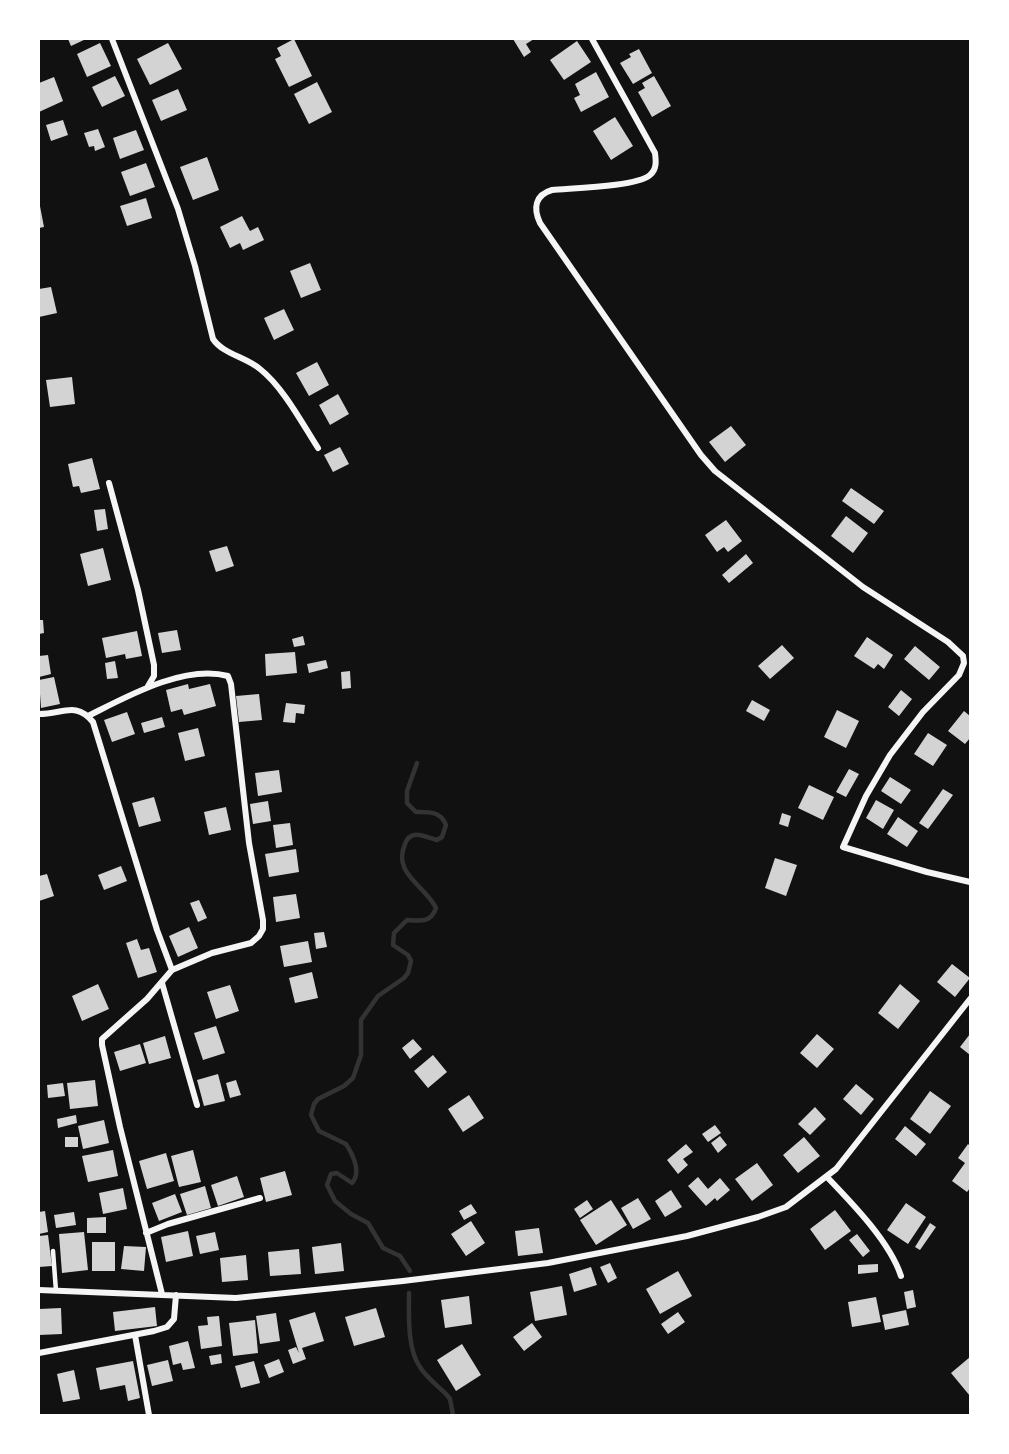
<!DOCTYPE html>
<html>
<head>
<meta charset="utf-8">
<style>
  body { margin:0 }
  #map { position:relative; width:1009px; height:1454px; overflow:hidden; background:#111; font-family:"PT Serif",serif }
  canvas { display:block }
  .frame { position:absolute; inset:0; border:40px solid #fff; pointer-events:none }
</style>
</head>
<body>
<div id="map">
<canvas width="1009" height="1454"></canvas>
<div class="frame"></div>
</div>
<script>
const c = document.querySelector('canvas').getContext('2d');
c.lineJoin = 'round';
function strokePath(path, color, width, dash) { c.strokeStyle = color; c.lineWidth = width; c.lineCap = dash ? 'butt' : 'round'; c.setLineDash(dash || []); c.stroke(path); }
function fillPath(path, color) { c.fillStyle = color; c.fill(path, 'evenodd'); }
const stream = new Path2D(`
  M 410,1271 L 400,1256 L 383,1248 L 368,1223 L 351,1214 L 335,1201 L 327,1185 L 331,1174 L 337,1173 L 352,1183 C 362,1172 353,1155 346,1144 L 319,1131 L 311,1115 L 314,1104 L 318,1099 L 344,1086 L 353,1078 L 361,1055 L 361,1020 L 378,996 L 404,978 L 408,973 L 411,961 L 408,955 L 393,945 L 394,933 L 407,920 C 421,921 431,923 436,908 C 425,885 392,874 405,844 C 411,828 425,837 437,840 L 442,837 L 446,825 C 441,811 429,812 416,812 L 407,803 L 407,791 L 417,763
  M 409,1293 C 409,1314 407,1349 420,1367 C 426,1377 438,1386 446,1394 L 450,1399 L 453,1415`);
const building = new Path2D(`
  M 68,39 L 86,39 L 71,46 Z
  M 294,39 L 312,76 L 289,87 L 275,59 L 281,56 L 277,48 Z
  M 513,39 L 534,39 L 526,44 L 531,52 L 524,57 Z
  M 577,41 L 591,62 L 564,80 L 550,60 Z
  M 100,43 L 111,66 L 87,77 L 77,54 Z
  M 168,43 L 182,69 L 150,85 L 137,59 Z
  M 639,49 L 652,73 L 633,84 L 620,63 L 631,57 L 629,54 Z
  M 596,72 L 609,97 L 581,112 L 574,98 L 580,95 L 575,84 Z
  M 115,76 L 125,96 L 102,107 L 92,87 Z
  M 654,76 L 671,106 L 652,117 L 638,92 L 645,88 L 642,83 Z
  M 54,77 L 63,101 L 39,112 L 39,83 Z
  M 317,82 L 332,112 L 309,124 L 294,94 Z
  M 178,89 L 187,110 L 161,121 L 152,100 Z
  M 615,117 L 633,146 L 611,160 L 593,131 Z
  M 63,120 L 68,135 L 51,141 L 46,125 Z
  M 98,129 L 105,147 L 95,151 L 94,146 L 89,147 L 84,133 Z
  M 136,130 L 144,150 L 120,159 L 113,138 Z
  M 207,157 L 219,190 L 193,200 L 180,167 Z
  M 146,163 L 155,187 L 130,196 L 121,172 Z
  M 146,198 L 152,218 L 127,226 L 120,206 Z
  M 39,201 L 44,227 L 39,228 Z
  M 242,216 L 250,231 L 258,227 L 264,240 L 243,250 L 240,243 L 230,248 L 220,227 Z
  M 310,263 L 321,290 L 301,298 L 290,271 Z
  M 51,287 L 57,313 L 39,317 L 39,289 Z
  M 284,309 L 294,330 L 274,340 L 264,318 Z
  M 317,362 L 329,385 L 309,396 L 296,373 Z
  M 72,377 L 75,404 L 50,407 L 46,380 Z
  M 338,394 L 349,414 L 330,425 L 319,405 Z
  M 731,426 L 746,445 L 725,462 L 709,442 Z
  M 340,447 L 349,464 L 333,472 L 324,455 Z
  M 92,458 L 100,489 L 81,493 L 79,486 L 73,487 L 68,464 Z
  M 851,488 L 884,511 L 874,524 L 842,501 Z
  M 105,509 L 108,529 L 97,531 L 94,510 Z
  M 846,516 L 868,533 L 853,553 L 831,536 Z
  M 726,520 L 742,541 L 728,552 L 724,547 L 717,552 L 705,535 Z
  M 227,546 L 234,566 L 216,572 L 209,551 Z
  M 103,548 L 111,580 L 88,586 L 80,554 Z
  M 746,554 L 753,563 L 729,583 L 722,575 Z
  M 39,620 L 43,620 L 44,633 L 39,634 Z
  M 177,630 L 181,650 L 162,653 L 158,633 Z
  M 137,631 L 142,656 L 126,659 L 125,654 L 106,658 L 102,638 Z
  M 303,636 L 305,645 L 294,647 L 292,639 Z
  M 867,637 L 893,655 L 884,669 L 878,664 L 874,669 L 854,656 Z
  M 782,645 L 794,658 L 770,679 L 758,666 Z
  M 915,646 L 940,667 L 929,680 L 904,659 Z
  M 295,652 L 297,673 L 266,676 L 265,654 Z
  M 48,655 L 51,674 L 39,677 L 39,656 Z
  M 326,660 L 328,668 L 309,673 L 307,664 Z
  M 115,661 L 118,678 L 107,679 L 105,663 Z
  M 350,671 L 351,688 L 342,689 L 341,672 Z
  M 54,677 L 60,704 L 41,708 L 39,680 Z
  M 188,684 L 189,689 L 210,684 L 216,706 L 184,715 L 182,709 L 171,712 L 166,690 Z
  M 901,690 L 912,699 L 899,716 L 888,707 Z
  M 259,694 L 262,720 L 239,722 L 236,696 Z
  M 752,700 L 770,710 L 764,721 L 746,711 Z
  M 286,703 L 305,705 L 304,714 L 296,713 L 295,723 L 283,722 Z
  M 837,710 L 859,721 L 846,748 L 824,737 Z
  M 964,711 L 970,716 L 970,738 L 965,744 L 948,731 Z
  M 127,712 L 135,734 L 112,742 L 104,720 Z
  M 162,717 L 165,727 L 144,733 L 141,723 Z
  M 198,728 L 205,756 L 185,761 L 178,733 Z
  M 928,733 L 947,745 L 933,766 L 914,754 Z
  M 849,769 L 859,774 L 846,797 L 836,792 Z
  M 279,770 L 282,792 L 258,796 L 255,773 Z
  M 890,777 L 911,790 L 901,804 L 881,791 Z
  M 809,785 L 834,797 L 823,820 L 798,808 Z
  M 943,789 L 953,795 L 928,829 L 919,823 Z
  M 154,797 L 161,821 L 139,827 L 132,803 Z
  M 876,800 L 894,810 L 883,829 L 866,818 Z
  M 268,801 L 271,821 L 253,824 L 250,804 Z
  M 226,807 L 231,830 L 209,835 L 204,812 Z
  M 782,813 L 791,816 L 788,827 L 779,824 Z
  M 898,817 L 918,831 L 907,847 L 887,834 Z
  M 290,823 L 293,845 L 276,848 L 273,825 Z
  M 296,849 L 299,872 L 269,877 L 265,854 Z
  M 775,858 L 797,865 L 786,896 L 765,888 Z
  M 121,866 L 127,881 L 104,890 L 98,875 Z
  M 47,874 L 54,896 L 39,901 L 39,876 Z
  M 296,894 L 300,918 L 276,922 L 273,897 Z
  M 199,900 L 207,918 L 198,922 L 190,903 Z
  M 189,927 L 198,948 L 178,957 L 169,936 Z
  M 324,932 L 327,947 L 316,949 L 314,933 Z
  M 137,939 L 141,950 L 149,948 L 157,972 L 138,978 L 126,943 Z
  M 308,941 L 312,962 L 284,967 L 280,946 Z
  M 952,964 L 970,978 L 955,997 L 937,982 Z
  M 312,972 L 318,998 L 295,1003 L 289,978 Z
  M 98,984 L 109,1009 L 82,1021 L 72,996 Z
  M 900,984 L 920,1001 L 898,1029 L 878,1013 Z
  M 230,985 L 239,1011 L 216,1019 L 207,992 Z
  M 216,1026 L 225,1053 L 203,1060 L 194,1033 Z
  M 817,1034 L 834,1049 L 817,1068 L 800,1053 Z
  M 970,1034 L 970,1055 L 960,1047 Z
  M 165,1036 L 171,1058 L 149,1064 L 143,1043 Z
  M 413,1039 L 422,1049 L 410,1059 L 402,1048 Z
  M 140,1044 L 146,1063 L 120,1071 L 114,1052 Z
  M 433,1055 L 447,1072 L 428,1088 L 414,1071 Z
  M 218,1074 L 225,1101 L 204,1106 L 197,1080 Z
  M 95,1080 L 98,1106 L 70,1109 L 67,1083 Z
  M 236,1080 L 241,1095 L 230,1098 L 226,1083 Z
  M 63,1083 L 65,1096 L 48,1098 L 47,1085 Z
  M 856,1084 L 874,1099 L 861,1115 L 843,1099 Z
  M 930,1091 L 951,1106 L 930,1134 L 910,1119 Z
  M 469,1095 L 484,1118 L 463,1132 L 448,1109 Z
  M 815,1107 L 826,1119 L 810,1135 L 798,1124 Z
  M 76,1115 L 77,1123 L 58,1128 L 57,1119 Z
  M 104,1120 L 109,1143 L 83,1149 L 78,1126 Z
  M 715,1125 L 721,1133 L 708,1142 L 702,1134 Z
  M 905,1126 L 926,1144 L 916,1156 L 895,1139 Z
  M 720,1136 L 727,1145 L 718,1153 L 711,1143 Z
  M 65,1137 L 78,1137 L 78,1147 L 65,1147 Z
  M 804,1137 L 820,1156 L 798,1173 L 783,1155 Z
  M 686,1144 L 693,1152 L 683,1159 L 688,1165 L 678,1174 L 667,1160 Z
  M 968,1144 L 970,1146 L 970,1188 L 967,1192 L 952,1181 L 965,1163 L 958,1158 Z
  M 113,1150 L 118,1176 L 88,1182 L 82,1156 Z
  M 193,1150 L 201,1182 L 179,1187 L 171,1156 Z
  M 166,1153 L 174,1181 L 147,1189 L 139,1161 Z
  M 757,1163 L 773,1185 L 752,1201 L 735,1179 Z
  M 285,1171 L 292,1195 L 266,1202 L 260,1178 Z
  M 237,1176 L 244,1197 L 218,1206 L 211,1185 Z
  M 698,1177 L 708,1189 L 720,1178 L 730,1190 L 717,1201 L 715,1198 L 706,1206 L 688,1186 Z
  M 205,1186 L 211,1208 L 187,1215 L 180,1194 Z
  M 123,1188 L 127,1209 L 103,1214 L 99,1193 Z
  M 671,1190 L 682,1207 L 665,1217 L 655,1201 Z
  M 175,1194 L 182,1212 L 159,1221 L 152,1203 Z
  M 638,1198 L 651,1219 L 633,1229 L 621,1208 Z
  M 587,1200 L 593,1209 L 580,1218 L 574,1209 Z
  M 611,1200 L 627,1225 L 596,1245 L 580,1220 Z
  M 906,1203 L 926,1217 L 908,1244 L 887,1230 Z
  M 471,1204 L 477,1213 L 464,1220 L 459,1211 Z
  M 835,1210 L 851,1231 L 825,1250 L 810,1229 Z
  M 45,1211 L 48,1232 L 39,1234 L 39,1212 Z
  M 74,1212 L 76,1225 L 56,1228 L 54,1215 Z
  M 106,1217 L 106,1233 L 87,1233 L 87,1218 Z
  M 471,1221 L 485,1243 L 466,1256 L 451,1234 Z
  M 930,1223 L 936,1227 L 920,1250 L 915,1247 Z
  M 539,1228 L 543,1253 L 518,1256 L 515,1231 Z
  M 188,1231 L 193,1256 L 166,1262 L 161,1237 Z
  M 84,1232 L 88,1270 L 62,1273 L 59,1234 Z
  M 215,1232 L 219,1250 L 200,1254 L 196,1236 Z
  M 857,1234 L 870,1251 L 863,1257 L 849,1240 Z
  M 48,1235 L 52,1266 L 39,1267 L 39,1236 Z
  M 92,1242 L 115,1242 L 115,1271 L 92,1271 Z
  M 341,1243 L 344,1271 L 315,1274 L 312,1247 Z
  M 124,1246 L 146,1247 L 144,1271 L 121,1269 Z
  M 299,1249 L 301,1274 L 270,1276 L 268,1252 Z
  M 246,1255 L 248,1280 L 222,1282 L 220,1258 Z
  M 610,1263 L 617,1278 L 608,1283 L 600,1267 Z
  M 878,1264 L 878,1272 L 858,1274 L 858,1265 Z
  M 591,1267 L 597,1285 L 574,1292 L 569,1274 Z
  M 678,1271 L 692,1296 L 660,1314 L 646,1289 Z
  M 562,1286 L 567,1315 L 535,1321 L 530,1292 Z
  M 913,1290 L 916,1307 L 907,1309 L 904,1292 Z
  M 469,1296 L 472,1324 L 445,1328 L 441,1300 Z
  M 876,1297 L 881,1322 L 852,1327 L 848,1302 Z
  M 155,1307 L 157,1326 L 115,1331 L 113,1312 Z
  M 61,1308 L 62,1334 L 39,1335 L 39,1309 Z
  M 376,1308 L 385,1337 L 354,1346 L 345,1317 Z
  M 906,1310 L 909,1325 L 885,1330 L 882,1315 Z
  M 315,1312 L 324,1341 L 302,1348 L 306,1359 L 293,1364 L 288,1350 L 296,1347 L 299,1353 L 289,1320 Z
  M 678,1312 L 685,1322 L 668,1334 L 661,1324 Z
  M 276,1313 L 280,1341 L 260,1344 L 256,1316 Z
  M 219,1316 L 222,1346 L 201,1349 L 198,1326 L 208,1325 L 207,1317 Z
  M 255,1320 L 258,1353 L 233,1356 L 229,1323 Z
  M 532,1323 L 542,1337 L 524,1351 L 513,1337 Z
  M 188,1341 L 195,1368 L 183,1370 L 181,1363 L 173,1365 L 169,1346 Z
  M 462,1344 L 481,1375 L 456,1391 L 437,1360 Z
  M 221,1354 L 222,1363 L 211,1365 L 209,1356 Z
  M 970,1357 L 970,1396 L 951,1373 Z
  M 279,1359 L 284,1372 L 269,1378 L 264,1365 Z
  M 168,1360 L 173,1381 L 152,1386 L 147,1365 Z
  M 133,1361 L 140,1398 L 128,1401 L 125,1385 L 100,1390 L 96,1368 Z
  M 254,1361 L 260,1383 L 241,1388 L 235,1366 Z
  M 74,1370 L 80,1399 L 63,1402 L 57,1374 Z`);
const service = new Path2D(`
  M 53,1251 L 56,1291`);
const minor = new Path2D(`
  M 112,39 L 178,209 L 195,266 L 213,339 C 223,354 246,357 260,369 C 283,387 302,423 318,448
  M 592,39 L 655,153 C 656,161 657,169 650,175 C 636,187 572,188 552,190 C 535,195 533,208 540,223 L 701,455 L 715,471 L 863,587 L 948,642 L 963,656 L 964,663 L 959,675 L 923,712 L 890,755 L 866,796 L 843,847 L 927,872 L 970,882
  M 109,483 L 138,590 L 154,665 L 154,676 L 148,686
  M 39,714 C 63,714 76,701 93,722 L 157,930 L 172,970
  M 88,716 C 126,697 184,664 228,676 L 231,684 L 249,843 L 263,920 L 263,929 L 259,936 L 251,943 L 212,953 L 172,970 L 147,999 L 102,1039 L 102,1045 L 120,1127 L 162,1294
  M 162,983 L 197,1105
  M 827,1177 C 852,1203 890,1242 901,1276
  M 146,1233 L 168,1224 L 260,1198
  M 39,1290 L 236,1298 L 403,1281 L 548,1263 L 687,1236 L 758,1217 L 786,1207 L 836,1169 L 970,999
  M 135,1335 L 149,1415
  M 39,1353 L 154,1331 L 167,1327 L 174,1319 L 176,1295`);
strokePath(stream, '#333', 4.5);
fillPath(building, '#d3d3d3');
strokePath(service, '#f5f5f5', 4.5);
strokePath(minor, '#f5f5f5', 6);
</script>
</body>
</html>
